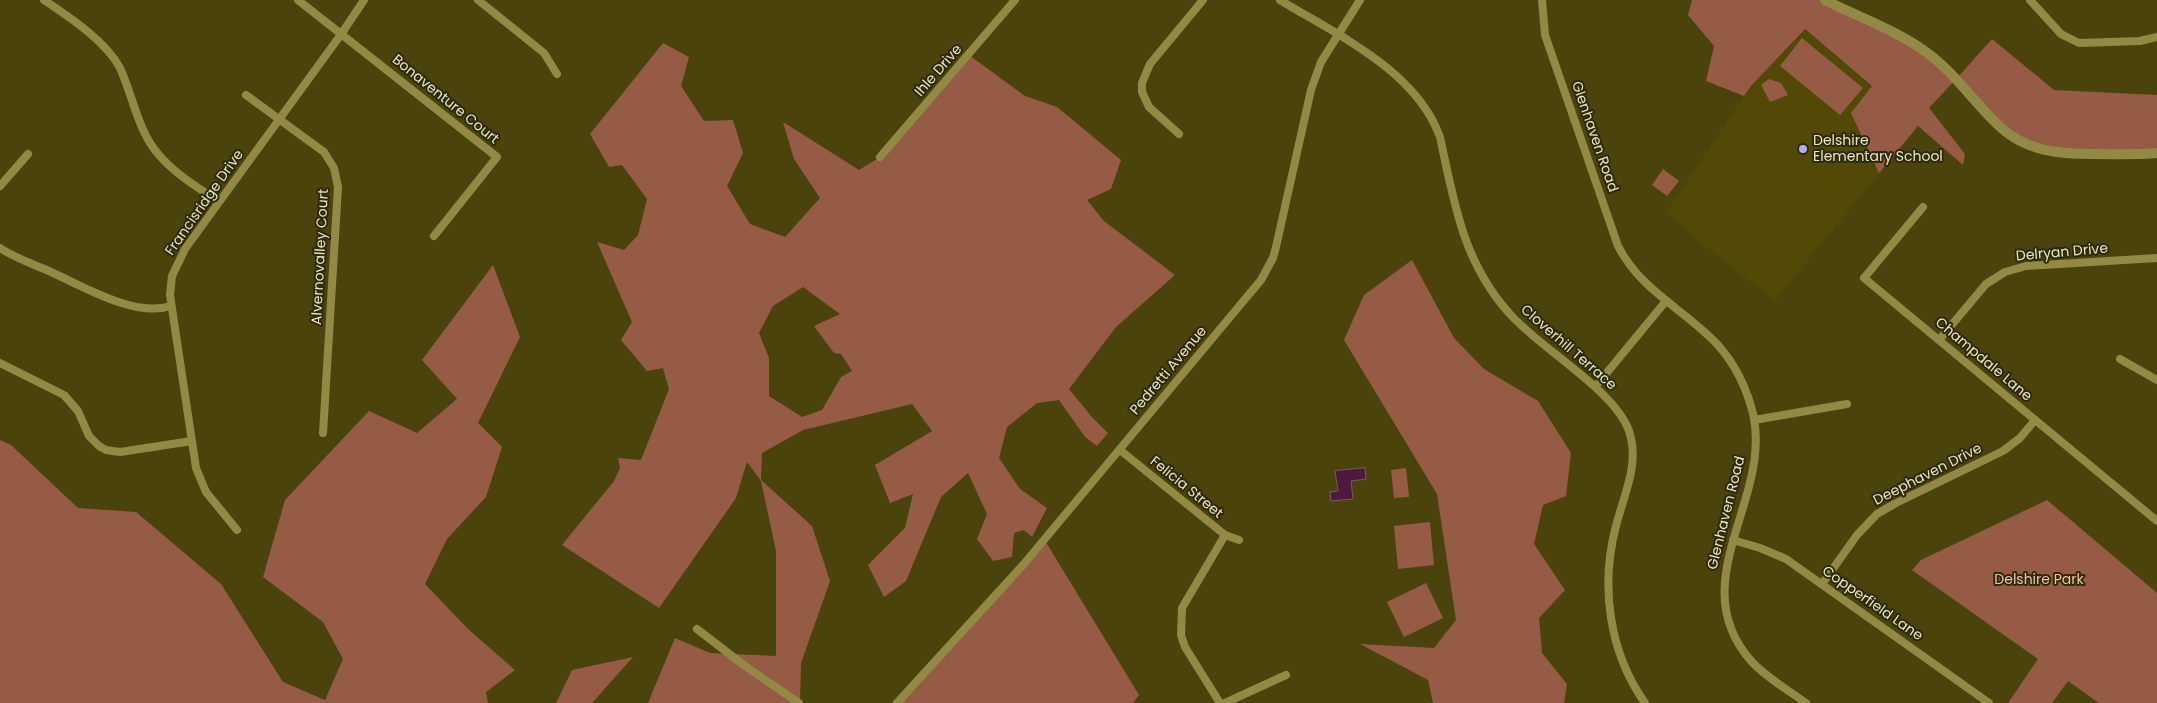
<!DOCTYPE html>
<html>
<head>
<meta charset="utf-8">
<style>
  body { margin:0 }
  canvas { display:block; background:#4a430b }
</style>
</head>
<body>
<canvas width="2157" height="703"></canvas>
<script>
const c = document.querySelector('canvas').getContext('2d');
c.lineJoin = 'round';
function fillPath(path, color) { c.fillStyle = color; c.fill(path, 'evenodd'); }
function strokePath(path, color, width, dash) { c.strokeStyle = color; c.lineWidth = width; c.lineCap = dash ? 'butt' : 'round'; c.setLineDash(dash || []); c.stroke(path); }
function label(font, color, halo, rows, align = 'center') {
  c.font = font + ' Poppins,sans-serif'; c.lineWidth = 4; c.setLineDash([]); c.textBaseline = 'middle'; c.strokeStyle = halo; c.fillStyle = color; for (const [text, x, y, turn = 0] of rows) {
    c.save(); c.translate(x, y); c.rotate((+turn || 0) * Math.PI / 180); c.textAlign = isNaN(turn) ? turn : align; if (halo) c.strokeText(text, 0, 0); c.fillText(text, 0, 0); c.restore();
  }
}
const built = new Path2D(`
  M 1804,29 L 1918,126 L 1775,300 L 1707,248 L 1666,212 L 1751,86 Z`);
const green = new Path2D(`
  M 1692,0 L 1825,0 L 1902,37 L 1957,78 L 1992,39 L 2054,90 L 2157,95 L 2157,153 L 2060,154 L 2021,142 L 1957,78 L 1929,108 L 1965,154 L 1963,165 L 1918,126 L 1879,173 L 1851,113 L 1872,86 L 1805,29 L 1751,86 L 1744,96 L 1706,81 L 1714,46 L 1688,15 Z
  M 1802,38 L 1863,88 L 1840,115 L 1780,66 Z
  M 663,43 L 689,57 L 681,86 L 704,121 L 733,120 L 743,153 L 727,186 L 750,224 L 785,237 L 820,198 L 794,159 L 783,122 L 859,170 L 880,157 L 969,55 L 1025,96 L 1057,107 L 1121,160 L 1111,189 L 1087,200 L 1104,221 L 1175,275 L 1116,327 L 1069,389 L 1091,416 L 1108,433 L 1097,446 L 1085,437 L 1059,400 L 1037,403 L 1007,427 L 999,458 L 1020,489 L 1047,508 L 1032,537 L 1024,530 L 1014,533 L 1012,557 L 993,561 L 977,539 L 987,514 L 968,473 L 941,497 L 906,581 L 884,597 L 868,565 L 905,528 L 913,494 L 890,503 L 875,465 L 932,431 L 912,404 L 803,430 L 762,453 L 761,480 L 812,526 L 830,581 L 801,663 L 800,703 L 648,703 L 675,638 L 710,653 L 776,656 L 776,551 L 761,481 L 747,462 L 736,498 L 659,608 L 562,545 L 614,481 L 620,468 L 618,458 L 641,460 L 669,389 L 663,368 L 647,371 L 621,340 L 632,322 L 597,242 L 624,250 L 638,235 L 647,199 L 622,165 L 609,167 L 590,134 ZM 803,287 L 840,314 L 814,326 L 834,353 L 841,354 L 852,371 L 841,377 L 822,410 L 802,417 L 769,396 L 769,358 L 759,333 L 773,306 Z
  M 1769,79 L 1781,83 L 1788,95 L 1770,102 L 1761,85 Z
  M 1663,169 L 1679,181 L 1667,196 L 1652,185 Z
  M 1412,260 L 1454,338 L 1484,369 L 1538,401 L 1571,453 L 1566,496 L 1543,505 L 1534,544 L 1565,590 L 1539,618 L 1542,653 L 1567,684 L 1564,703 L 1433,703 L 1428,680 L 1360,644 L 1434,648 L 1456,620 L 1437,494 L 1344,340 L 1364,295 Z
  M 493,265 L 520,337 L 478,423 L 502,447 L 486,497 L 447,539 L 425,584 L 468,629 L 515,670 L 486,692 L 488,703 L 0,703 L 0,440 L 11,445 L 78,508 L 136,512 L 221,584 L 283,682 L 325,700 L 343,659 L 323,622 L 263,577 L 285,500 L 369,411 L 417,433 L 457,399 L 422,360 Z
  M 1406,468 L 1409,497 L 1394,498 L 1391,470 Z
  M 2047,500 L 2157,593 L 2157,703 L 2099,703 L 2068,681 L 2052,703 L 2008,703 L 2038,659 L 1912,570 L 1921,560 Z
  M 1430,522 L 1434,565 L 1398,569 L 1394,526 Z
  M 1044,539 L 1139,695 L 1133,703 L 897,703 Z
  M 1426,583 L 1443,618 L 1404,637 L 1387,602 Z
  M 633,657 L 592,703 L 556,703 L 572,670 Z`);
const water = new Path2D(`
  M 1365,468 L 1366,479 L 1351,481 L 1353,499 L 1331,501 L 1330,492 L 1338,491 L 1335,471 Z`);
const minor = new Path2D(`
  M 44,0 C 69,17 106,41 120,68 C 133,96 138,132 159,155 C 175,174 199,188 219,202
  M 298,0 L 497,157 L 434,236
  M 478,0 L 544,53 L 557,74
  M 1280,0 C 1337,35 1416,70 1440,137 C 1454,202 1463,262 1509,313 C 1539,348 1615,390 1629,431 C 1640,464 1624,494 1616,526 C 1600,586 1609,652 1645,703
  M 1542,0 L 1545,35 L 1618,246 C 1641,291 1684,309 1717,344 C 1736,365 1748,391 1754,418 C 1759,447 1753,474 1745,501 C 1728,558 1706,611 1752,662 C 1767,678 1788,690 1806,703
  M 2030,0 L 2061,34 L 2079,43 L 2140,41 L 2157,37
  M 246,95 L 324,152 L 334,168 L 338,187 L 323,433
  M 1179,134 L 1149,107 L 1142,92 L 1142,83 L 1150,64 L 1203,0
  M 880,157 L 1015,0
  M 0,186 L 28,154
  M 1923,207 L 1864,278 L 2157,521
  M 0,248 C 15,258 33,264 49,271 C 82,286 135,318 171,306
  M 1939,340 L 1986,284 L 2005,272 L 2026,266 L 2157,258
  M 2120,359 L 2157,380
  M 0,363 L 64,395 L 78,411 L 89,436 L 99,446 L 106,450 L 120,452 L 192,441
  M 1595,387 L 1666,301
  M 1754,420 L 1847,404
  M 1120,450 L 1225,535 L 1239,540
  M 237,530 L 206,492 L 196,468 L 170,295 L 172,276 L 185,249 L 342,33 L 364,0
  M 1733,540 L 1760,548 L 1786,559 L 1989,703
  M 1822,584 L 1857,535 L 1877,514 L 1896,503 L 2003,451 L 2020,438 L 2035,420
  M 697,629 L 745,666 L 799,703
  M 897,703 L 1023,565 L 1261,280 L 1273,258 L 1276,247 L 1311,90 L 1321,62 L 1360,0
  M 1220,703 L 1185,647 L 1181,635 L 1182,608 L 1225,535
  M 1225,703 L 1286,675`);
const tertiary = new Path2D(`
  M 1825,0 C 1858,17 1896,30 1926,52 C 1954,72 1973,101 1998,125 C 2026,152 2059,154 2096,154 C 2117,154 2137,155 2157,153`);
const markers = [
  [1803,149,5,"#adaffb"]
];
const streetNames = [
  ["Ihle Drive",939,71,-49],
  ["Bonaventure Court",445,100,39],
  ["Glenhaven Road",1594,137,71],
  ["Francisridge Drive",205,203,-55],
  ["Delryan Drive",2062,253,-5],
  ["Alvernovalley Court",321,257,-87],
  ["Cloverhill Terrace",1568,348,41],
  ["Champdale Lane",1983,360,40],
  ["Pedretti Avenue",1169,371,-50],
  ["Deephaven Drive",1928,475,-27],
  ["Felicia Street",1186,488,39],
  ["Glenhaven Road",1727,513,-76],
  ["Copperfield Lane",1872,604,35]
];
const poiNames = [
  ["Delshire",1813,141],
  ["Elementary School",1813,157]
];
const parkNames = [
  ["Delshire Park",2039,580]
];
fillPath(built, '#514905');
fillPath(green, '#965b44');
fillPath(water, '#4d1a3c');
strokePath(water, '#7c5764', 1);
strokePath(minor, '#928a44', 8);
strokePath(tertiary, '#928a44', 10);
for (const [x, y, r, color] of markers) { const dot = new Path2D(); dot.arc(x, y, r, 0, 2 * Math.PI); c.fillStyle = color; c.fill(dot); strokePath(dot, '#2d2a0c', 2); }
label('14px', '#e9e5c3', '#2d2a0c', streetNames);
label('14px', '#e9e5c3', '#2d2a0c', poiNames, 'left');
label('14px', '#f8c0ab', '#2d2a0c', parkNames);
</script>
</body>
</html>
